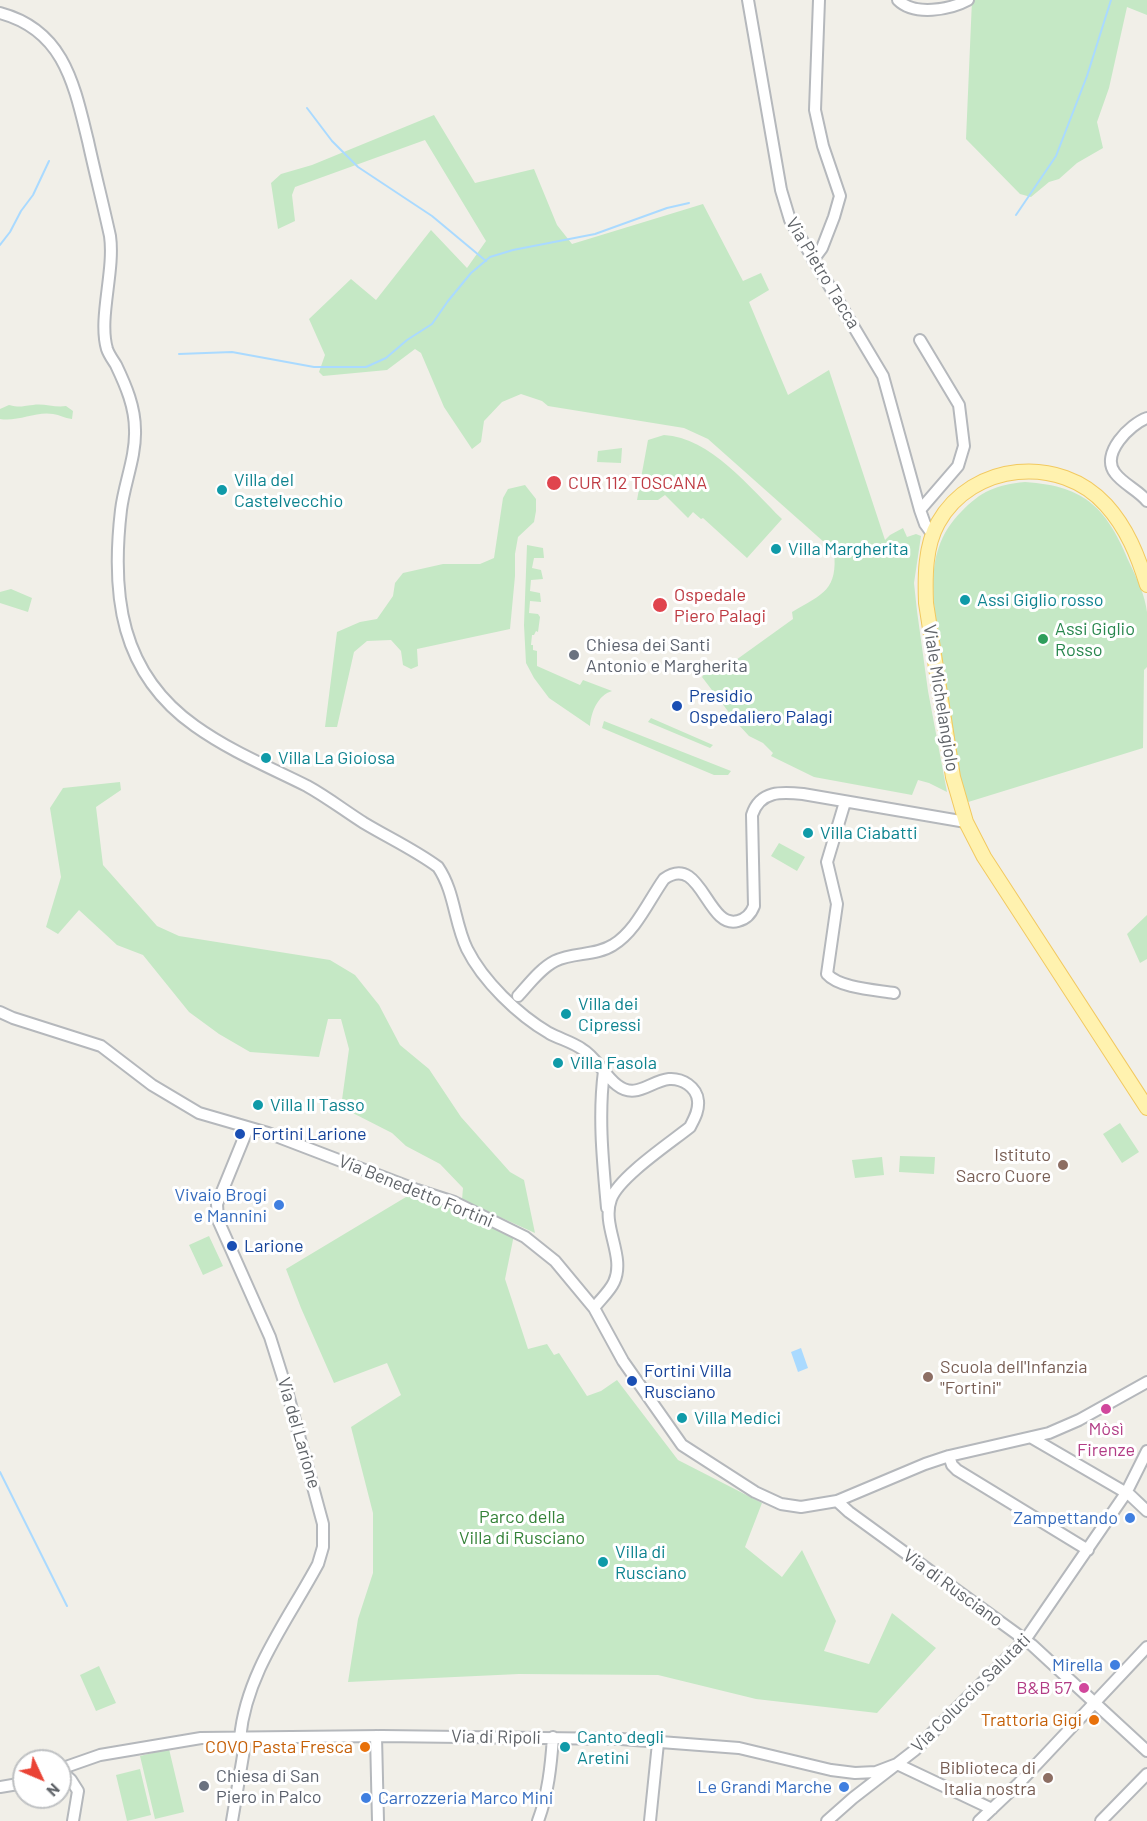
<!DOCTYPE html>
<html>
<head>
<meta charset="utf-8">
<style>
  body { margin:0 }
  #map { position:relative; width:1147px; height:1821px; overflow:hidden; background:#f1efe8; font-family:Barlow,sans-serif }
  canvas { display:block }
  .north { position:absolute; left:12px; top:1749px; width:60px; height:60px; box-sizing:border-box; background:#fff; border:2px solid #bfc1c3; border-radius:50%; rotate:134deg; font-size:16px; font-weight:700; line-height:24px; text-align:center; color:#5f6368 }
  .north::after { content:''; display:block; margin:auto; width:21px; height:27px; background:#ea4335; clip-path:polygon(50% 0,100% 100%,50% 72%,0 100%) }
</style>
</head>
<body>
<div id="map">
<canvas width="1147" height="1821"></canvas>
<div class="north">N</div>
</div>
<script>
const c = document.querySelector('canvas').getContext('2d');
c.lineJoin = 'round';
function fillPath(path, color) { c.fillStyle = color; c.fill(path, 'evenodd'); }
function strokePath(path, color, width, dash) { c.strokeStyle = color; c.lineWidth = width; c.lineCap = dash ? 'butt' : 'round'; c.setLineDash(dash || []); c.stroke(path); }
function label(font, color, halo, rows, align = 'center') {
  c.font = font + ' Barlow,sans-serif'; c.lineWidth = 6; c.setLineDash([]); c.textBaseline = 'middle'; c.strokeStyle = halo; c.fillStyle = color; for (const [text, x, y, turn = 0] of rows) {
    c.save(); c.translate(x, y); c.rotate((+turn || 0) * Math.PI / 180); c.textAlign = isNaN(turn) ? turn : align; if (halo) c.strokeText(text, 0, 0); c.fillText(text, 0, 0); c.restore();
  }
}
const green = new Path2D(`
  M 972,0 L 1147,0 L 1147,15 L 1127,7 L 1109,88 L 1097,122 L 1103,148 L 1077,163 L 1059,179 L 1049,182 L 1031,197 L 1020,194 L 966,139 Z
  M 434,115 L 475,183 L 534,169 L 557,225 L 572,244 L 703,204 L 743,281 L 761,273 L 769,290 L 749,302 L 788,395 L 829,370 L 885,540 L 890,535 L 903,528 L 907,537 L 916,534 L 921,536 L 914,583 L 917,611 L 928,691 L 947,792 L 929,783 L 918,780 L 912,795 L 814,777 L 771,756 L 773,753 L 763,743 L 749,736 L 737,723 L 702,677 L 712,664 L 729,665 L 793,619 L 792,612 C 823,594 838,590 834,551 L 708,439 L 684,428 L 548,406 L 542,401 L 521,394 L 502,402 L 484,421 L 481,442 L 472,449 L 444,407 L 421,353 L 415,349 L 387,370 L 323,376 L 319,372 L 325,355 L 309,319 L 351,279 L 376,300 L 431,230 L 467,268 L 486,241 L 425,140 L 295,187 L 292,195 L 295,221 L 278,229 L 271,183 L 281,174 L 312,165 Z
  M 9,405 C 21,408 21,406 33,405 C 44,403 55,408 66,406 L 73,411 L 72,419 C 64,418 60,415 53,414 C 36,411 18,422 0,419 L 0,409 Z
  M 664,435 C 710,437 751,489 782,519 L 747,558 L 703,518 L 701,519 L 693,512 L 688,518 L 665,495 L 658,500 L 637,500 L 648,440 Z
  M 622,448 L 621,463 L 597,462 L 598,451 Z
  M 1025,482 C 1087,486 1107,509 1130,564 C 1137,579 1145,595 1147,612 C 1147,630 1147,649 1147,667 L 1144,670 L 1143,748 L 965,803 L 960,779 C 954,741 949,703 943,665 C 936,612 918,555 961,512 C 981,491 996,485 1025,482 Z
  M 525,485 L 536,499 L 536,511 L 534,522 L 518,537 L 515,554 L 515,576 L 510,629 L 417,649 L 418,666 L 411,669 L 403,665 L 401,651 L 391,640 L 367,641 L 354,652 L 337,727 L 325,727 L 337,632 L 360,622 L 377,619 L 393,596 L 395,583 L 403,573 L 443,564 L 480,564 L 494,558 L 503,498 L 508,489 Z
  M 527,545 L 543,548 L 544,558 L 534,558 L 532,568 L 541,570 L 543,579 L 531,580 L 530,591 L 540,593 L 541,602 L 530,601 L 529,613 L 538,614 L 540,617 L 538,632 L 536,631 L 534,635 L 532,635 L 531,645 L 533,645 L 533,650 L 537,651 L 537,666 L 580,685 L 583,680 L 612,691 C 598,695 591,712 590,726 L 549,698 L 534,678 L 526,663 L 524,625 Z
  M 11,589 L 32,598 L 28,612 L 0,603 L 0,592 Z
  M 651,718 L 713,745 L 710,748 L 648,722 Z
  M 604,721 L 731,771 L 728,775 L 714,775 L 602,728 Z
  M 120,782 L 121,790 L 96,807 L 103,865 L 157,926 L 179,936 L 330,960 L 355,975 L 379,1005 L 400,1045 L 429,1069 L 461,1117 L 510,1172 L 524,1180 L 535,1233 L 462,1200 L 463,1188 L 440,1164 L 406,1146 L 392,1133 L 341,1107 L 349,1049 L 341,1019 L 328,1019 L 319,1057 L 250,1052 L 219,1034 L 189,1012 L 143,955 L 117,945 L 79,910 L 58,934 L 46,927 L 61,877 L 50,808 L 63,788 Z
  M 779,843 L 805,857 L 797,871 L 771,856 Z
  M 1147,915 L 1147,959 L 1140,963 L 1127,934 Z
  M 1120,1123 L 1139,1152 L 1122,1163 L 1103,1134 Z
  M 900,1156 L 935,1157 L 934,1174 L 899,1172 Z
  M 882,1157 L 884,1175 L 855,1178 L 852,1160 Z
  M 411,1194 L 455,1209 L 514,1235 L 505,1279 L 528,1349 L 547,1344 L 554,1355 L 559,1353 L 587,1396 L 601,1391 L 617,1380 L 678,1460 L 762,1503 L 745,1547 L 782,1577 L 802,1550 L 836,1621 L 824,1651 L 869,1664 L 892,1613 L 936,1648 L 877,1713 L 756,1699 L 658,1675 L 519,1674 L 348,1682 L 358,1619 L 373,1573 L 373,1513 L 351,1427 L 401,1395 L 387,1363 L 334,1383 L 301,1308 L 286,1269 Z
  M 209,1236 L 223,1266 L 203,1275 L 189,1245 Z
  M 99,1666 L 116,1703 L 96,1711 L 80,1675 Z
  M 169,1749 L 184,1812 L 155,1819 L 140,1756 Z
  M 140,1769 L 151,1815 L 127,1821 L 116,1775 Z`);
const water = new Path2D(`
  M 801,1348 L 808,1368 L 798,1372 L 791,1352 Z`);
const stream = new Path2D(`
  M 307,108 L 332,141 L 358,167 L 432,216 L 486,261
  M 1016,215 L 1056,156 L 1087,76 L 1111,0
  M 0,245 L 10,232 L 21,211 L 33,195 L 49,161
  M 179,354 L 232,352 L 314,367 L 366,367 L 386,358 L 407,340 L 432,324 L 448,301 L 471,273 L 490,257 L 513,250 L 595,234 L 667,208 L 689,203
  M 0,1472 L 67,1606`);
const minor = new Path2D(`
  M 748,0 L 781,190 L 790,220 L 883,376 L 920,510 L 925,524 L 933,535
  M 898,0 C 914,16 950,10 968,0
  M 0,13 C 64,30 74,84 88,141 C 95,173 103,204 110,236 C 115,271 98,318 107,349 C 109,355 113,360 116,365 C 126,386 135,407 135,430 C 136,457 124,484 121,510 C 111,595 120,673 195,726 C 230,751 269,767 307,786 C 327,797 345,811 364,823 C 389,838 415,850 438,867 C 455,892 454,922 467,949 C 483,981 518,1015 549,1033 C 560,1039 572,1042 582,1049 C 596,1057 604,1075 617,1085 C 636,1100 650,1081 669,1079 C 682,1078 697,1087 698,1101 C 699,1111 694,1119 690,1127 C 670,1143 619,1177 611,1199 C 601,1226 626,1256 614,1282 C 610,1291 600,1300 594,1308
  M 813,260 L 822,248 L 834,217 L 840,196 L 823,146 L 815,110 L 819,0
  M 920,340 L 959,405 L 964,446 L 958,466 L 920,510
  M 1147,418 C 1130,424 1100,454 1115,473 C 1123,484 1138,490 1147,501
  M 845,802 L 827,862 L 837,904 L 827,974 C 839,988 876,990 894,993
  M 518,996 C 529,984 541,968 555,961 C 573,952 596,956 613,945 C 636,931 649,900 664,879 C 701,852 707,930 738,921 C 746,919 751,914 754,906 L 752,815 C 760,790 782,792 803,794 L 966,822
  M 0,1012 L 13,1018 L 101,1046 L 152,1085 L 199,1113 L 268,1133 L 417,1190 L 454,1202 L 525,1237 L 555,1261 L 594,1308 L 623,1361 L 682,1445 L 755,1492 L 781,1504 L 801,1507 L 837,1501 L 925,1464 L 949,1456 L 1049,1433 L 1079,1420 L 1147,1382
  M 604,1071 C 598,1117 603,1163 607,1208
  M 1032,1438 L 1130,1495 L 1147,1511
  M 949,1456 L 952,1465 L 957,1470 L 1088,1550
  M 837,1501 L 849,1512 L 1032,1645 L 1147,1751
  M 376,1736 L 378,1821
  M 240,1738 C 246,1673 288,1620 318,1564 L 323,1547 L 323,1524 L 287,1391 L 270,1337 L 218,1220 L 217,1204 L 248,1128
  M 60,1769 L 100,1755 L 201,1738 L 382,1736 L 621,1739 L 739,1748 L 831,1770 L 855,1773 L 876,1772 L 897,1764 L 992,1809
  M 60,1770 L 71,1780 L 78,1791 L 73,1821
  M 0,1787 L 24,1783
  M 232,1821 L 246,1738
  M 538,1821 C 548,1794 551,1766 553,1737
  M 650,1821 L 658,1743
  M 827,1821 L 853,1798 L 915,1750 L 1025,1640 L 1126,1493 L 1147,1451
  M 979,1821 L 1019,1783 L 1147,1647
  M 1101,1821 L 1147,1774`);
const major = new Path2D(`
  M 1147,585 C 1138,556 1127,528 1106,505 C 1060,454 972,462 938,523 C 925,546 925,577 926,603 L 953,777 L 966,822 L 984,857 L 1147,1108`);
const markers = [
  [554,483,8,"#e0444e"],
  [222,490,6,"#0f9aa8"],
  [776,549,6,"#0f9aa8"],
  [965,600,6,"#0f9aa8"],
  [660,605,8,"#e0444e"],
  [1043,639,6,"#2e9e5b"],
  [574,655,6,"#6b7280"],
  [677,706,6,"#1a4fb4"],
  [266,758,6,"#0f9aa8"],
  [808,833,6,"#0f9aa8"],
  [566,1014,6,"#0f9aa8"],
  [558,1063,6,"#0f9aa8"],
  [258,1105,6,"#0f9aa8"],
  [240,1134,6,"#1a4fb4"],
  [1063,1165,6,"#8d6e63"],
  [279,1205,6,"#3f7fe0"],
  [232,1246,6,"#1a4fb4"],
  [928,1377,6,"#8d6e63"],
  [632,1381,6,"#1a4fb4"],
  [1106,1409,6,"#d1479c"],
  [682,1418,6,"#0f9aa8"],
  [1130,1518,6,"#3f7fe0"],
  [603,1562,6,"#0f9aa8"],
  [1115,1665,6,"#3f7fe0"],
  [1084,1688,6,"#d1479c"],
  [1094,1720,6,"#e8710a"],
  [365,1747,6,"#e8710a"],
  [565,1747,6,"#0f9aa8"],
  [1048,1778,6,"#8d6e63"],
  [204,1786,6,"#6b7280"],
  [844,1787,6,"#3f7fe0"],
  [366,1798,6,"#3f7fe0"]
];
const streetNames = [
  ["Via Pietro Tacca",823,273,59],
  ["Viale Michelangiolo",941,698,81],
  ["Via Benedetto Fortini",416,1191,22],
  ["Via del Larione",299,1433,74],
  ["Via di Rusciano",953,1588,36],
  ["Via Coluccio Salutati",971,1693,-45],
  ["Via di Ripoli",496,1737,1]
];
const cultureNames = [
  ["Villa del",234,480],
  ["Castelvecchio",234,501],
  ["Villa Margherita",788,549],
  ["Assi Giglio rosso",977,600],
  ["Villa La Gioiosa",278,758],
  ["Villa Ciabatti",820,833],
  ["Villa dei",578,1004],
  ["Cipressi",578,1025],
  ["Villa Fasola",570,1063],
  ["Villa Il Tasso",270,1105],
  ["Villa Medici",694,1418],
  ["Villa di",615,1552],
  ["Rusciano",615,1573],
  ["Canto degli",577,1737],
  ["Aretini",577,1758]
];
const healthNames = [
  ["CUR 112 TOSCANA",568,483],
  ["Ospedale",674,595],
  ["Piero Palagi",674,616]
];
const leisureNames = [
  ["Assi Giglio",1055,629],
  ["Rosso",1055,650]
];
const worshipNames = [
  ["Chiesa dei Santi",586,645],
  ["Antonio e Margherita",586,666],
  ["Chiesa di San",216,1776],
  ["Piero in Palco",216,1797]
];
const transitNames = [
  ["Presidio",689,696],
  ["Ospedaliero Palagi",689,717],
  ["Fortini Larione",252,1134],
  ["Larione",244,1246],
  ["Fortini Villa",644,1371],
  ["Rusciano",644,1392]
];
const educationNames = [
  ["Istituto",1051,1155],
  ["Sacro Cuore",1051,1176],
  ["Scuola dell'Infanzia",940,1367,"left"],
  ["\"Fortini\"",940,1388,"left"],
  ["Biblioteca di",1036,1768],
  ["Italia nostra",1036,1789]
];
const shopNames = [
  ["Vivaio Brogi",267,1195],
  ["e Mannini",267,1216],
  ["Zampettando",1118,1518],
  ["Mirella",1103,1665],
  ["Le Grandi Marche",832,1787],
  ["Carrozzeria Marco Mini",378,1798,"left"]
];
const hotelNames = [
  ["Mòsì",1106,1429],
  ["Firenze",1106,1450],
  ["B&B 57",1072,1688,"right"]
];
const parkNames = [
  ["Parco della",522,1517],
  ["Villa di Rusciano",522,1538]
];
const foodNames = [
  ["Trattoria Gigi",1082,1720],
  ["COVO Pasta Fresca",353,1747]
];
fillPath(green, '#c5e8c5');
fillPath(water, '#aadaff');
strokePath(stream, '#aadaff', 2);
strokePath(minor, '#b5b8bc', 14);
strokePath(major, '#f2c960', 16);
strokePath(minor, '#fff', 10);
strokePath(major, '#fff2af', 14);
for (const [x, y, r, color] of markers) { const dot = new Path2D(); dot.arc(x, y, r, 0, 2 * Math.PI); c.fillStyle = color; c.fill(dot); strokePath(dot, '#fff', 2); }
label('18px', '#5f6368', '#fff', streetNames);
label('18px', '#0d838f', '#fff', cultureNames, 'left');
label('18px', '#be3a42', '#fff', healthNames, 'left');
label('18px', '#27864d', '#fff', leisureNames, 'left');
label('18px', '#5b616d', '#fff', worshipNames, 'left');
label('18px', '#164399', '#fff', transitNames, 'left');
label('18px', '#785e54', '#fff', educationNames, 'right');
label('18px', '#366cbe', '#fff', shopNames, 'right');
label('18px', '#b23c85', '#fff', hotelNames);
label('18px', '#348238', '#fff', parkNames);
label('18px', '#c56008', '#fff', foodNames, 'right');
</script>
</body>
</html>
